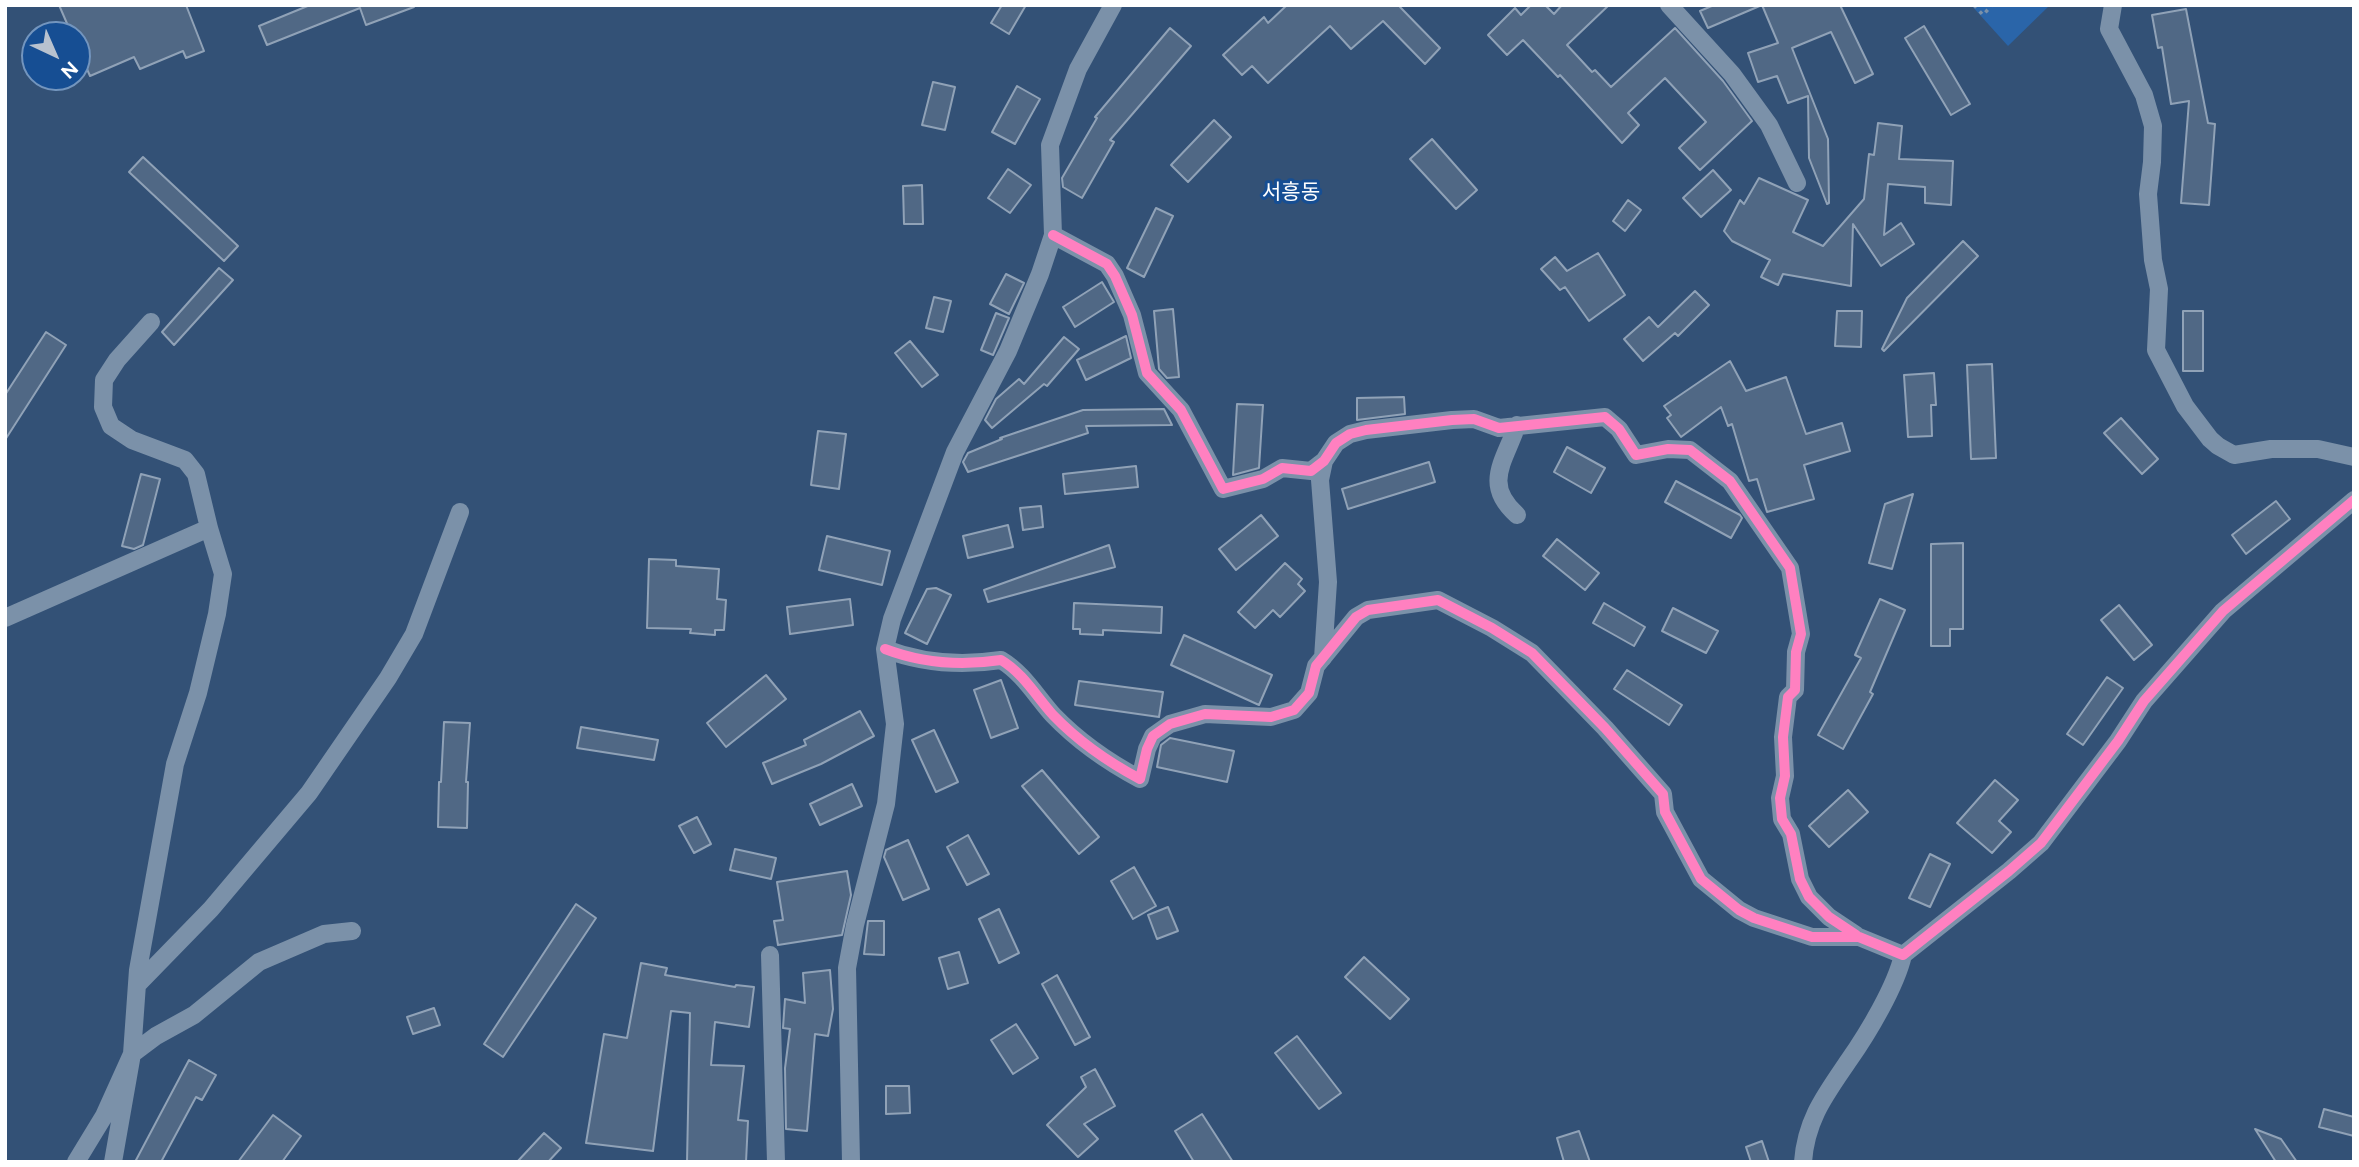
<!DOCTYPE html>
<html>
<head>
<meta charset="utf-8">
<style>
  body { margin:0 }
  #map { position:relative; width:2359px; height:1167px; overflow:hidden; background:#335176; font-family:Figtree,sans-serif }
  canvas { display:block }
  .frame { position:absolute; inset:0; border:7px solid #fff; pointer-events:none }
  .north { position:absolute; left:21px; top:21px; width:70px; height:70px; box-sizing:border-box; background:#164e93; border:2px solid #7395be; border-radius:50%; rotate:136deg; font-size:19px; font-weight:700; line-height:28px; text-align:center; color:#fff }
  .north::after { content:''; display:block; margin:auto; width:24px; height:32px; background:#b8c2cf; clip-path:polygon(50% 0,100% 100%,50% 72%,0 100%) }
</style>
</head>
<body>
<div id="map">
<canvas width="2359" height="1167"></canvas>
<div class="frame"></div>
<div class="north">N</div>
</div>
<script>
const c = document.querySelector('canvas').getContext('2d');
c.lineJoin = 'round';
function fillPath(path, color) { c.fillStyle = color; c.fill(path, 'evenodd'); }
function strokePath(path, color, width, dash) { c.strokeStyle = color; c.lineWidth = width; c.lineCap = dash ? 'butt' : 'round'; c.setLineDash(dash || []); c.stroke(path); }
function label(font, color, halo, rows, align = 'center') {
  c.font = font + ' Figtree,"Noto Sans KR",sans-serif'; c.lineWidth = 6; c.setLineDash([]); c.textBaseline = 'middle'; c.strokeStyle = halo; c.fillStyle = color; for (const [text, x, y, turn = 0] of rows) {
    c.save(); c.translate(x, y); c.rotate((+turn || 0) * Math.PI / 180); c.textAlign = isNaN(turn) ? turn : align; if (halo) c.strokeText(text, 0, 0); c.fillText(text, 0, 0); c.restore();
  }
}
const green = new Path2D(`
  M 1971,5 L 2050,5 L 2008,46 Z`);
const building = new Path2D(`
  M 59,5 L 186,5 L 204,51 L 186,58 L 183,51 L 140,69 L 134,57 L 90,76 L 77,46 L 77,35 L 72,35 Z
  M 310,5 L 414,5 L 414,7 L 366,25 L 360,8 L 267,45 L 259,26 Z
  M 1002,5 L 1026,5 L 1009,34 L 991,23 Z
  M 1287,5 L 1401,5 L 1400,7 L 1440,48 L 1425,64 L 1383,21 L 1351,49 L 1330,26 L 1268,83 L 1252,66 L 1242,75 L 1223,55 L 1264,17 L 1268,23 Z
  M 1531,5 L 1545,5 L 1554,14 L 1562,5 L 1609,5 L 1567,45 L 1592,72 L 1595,70 L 1611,87 L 1675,28 L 1723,81 L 1752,121 L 1700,170 L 1679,148 L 1706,122 L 1665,78 L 1628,113 L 1639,125 L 1622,143 L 1560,75 L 1558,77 L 1523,40 L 1507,55 L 1488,35 L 1515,8 L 1521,15 Z
  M 1714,5 L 1840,5 L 1873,74 L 1855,83 L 1831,32 L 1792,48 L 1828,139 L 1829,203 L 1827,204 L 1809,158 L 1808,96 L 1788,103 L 1777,76 L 1758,82 L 1748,53 L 1778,43 L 1762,5 L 1708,28 L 1700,11 Z
  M 2186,9 L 2208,123 L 2215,124 L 2209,205 L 2181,203 L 2189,101 L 2171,104 L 2162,47 L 2158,48 L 2152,15 Z
  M 1924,26 L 1970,104 L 1951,115 L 1905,38 Z
  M 1170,28 L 1191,46 L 1110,140 L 1114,142 L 1082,198 L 1063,187 L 1062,178 L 1097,118 L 1095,117 Z
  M 933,82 L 955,87 L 945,130 L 922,125 Z
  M 1017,86 L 1040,99 L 1015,144 L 992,132 Z
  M 1214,120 L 1231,137 L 1188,182 L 1171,165 Z
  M 1878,123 L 1902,126 L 1899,159 L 1953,161 L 1951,205 L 1925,203 L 1925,187 L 1888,184 L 1884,235 L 1901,223 L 1914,244 L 1881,266 L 1853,224 L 1851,286 L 1783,274 L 1778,285 L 1761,277 L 1770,260 L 1732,241 L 1724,231 L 1740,200 L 1744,204 L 1759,178 L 1808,200 L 1793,232 L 1823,246 L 1864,199 L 1869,154 L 1874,155 Z
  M 1432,139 L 1477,190 L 1456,209 L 1410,159 Z
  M 143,157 L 238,246 L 224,261 L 129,172 Z
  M 1008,169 L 1031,185 L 1010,213 L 988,198 Z
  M 1713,170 L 1731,190 L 1701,217 L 1683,198 Z
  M 922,185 L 923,224 L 904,224 L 903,186 Z
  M 1628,200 L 1641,210 L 1625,231 L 1613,221 Z
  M 1156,208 L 1173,216 L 1144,277 L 1127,268 Z
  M 1963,241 L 1978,256 L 1884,351 L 1882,349 L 1907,298 Z
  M 1598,253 L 1625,295 L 1589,321 L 1565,287 L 1560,290 L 1541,269 L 1555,257 L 1567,271 Z
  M 219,268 L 233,280 L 174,345 L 162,332 Z
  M 1006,274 L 1024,283 L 1009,314 L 990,304 Z
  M 1102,282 L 1114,302 L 1075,327 L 1063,307 Z
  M 1695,291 L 1709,305 L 1678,336 L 1675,333 L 1643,361 L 1624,339 L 1649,317 L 1658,327 Z
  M 934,297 L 951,301 L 943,332 L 926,328 Z
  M 1173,309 L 1179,377 L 1167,378 L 1159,369 L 1154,311 Z
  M 1837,311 L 1862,311 L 1861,347 L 1835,346 Z
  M 2183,311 L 2203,311 L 2203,371 L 2183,371 Z
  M 996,313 L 1009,318 L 993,355 L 981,350 Z
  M 46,332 L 66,345 L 5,440 L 5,395 Z
  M 1126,336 L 1131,358 L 1086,380 L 1077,360 Z
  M 1064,337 L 1079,349 L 1047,386 L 1044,384 L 992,428 L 985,420 L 996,399 L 1019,379 L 1024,384 Z
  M 910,341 L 938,375 L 922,387 L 895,353 Z
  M 1730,361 L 1746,391 L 1786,377 L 1806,434 L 1842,423 L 1850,451 L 1804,465 L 1814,499 L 1767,512 L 1757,479 L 1749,481 L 1732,424 L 1728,426 L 1721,407 L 1681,437 L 1667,418 L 1671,415 L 1664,406 Z
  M 1992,364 L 1996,458 L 1971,459 L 1967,365 Z
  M 1934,373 L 1936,405 L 1931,405 L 1932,436 L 1908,437 L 1904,375 Z
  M 1404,397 L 1405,414 L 1357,420 L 1357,398 Z
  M 1237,404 L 1263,405 L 1259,468 L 1233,475 Z
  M 1164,409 L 1172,425 L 1086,426 L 1088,433 L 968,472 L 963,462 L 968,453 L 1002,439 L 1000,438 L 1083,410 Z
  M 2121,418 L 2158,459 L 2142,474 L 2104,433 Z
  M 818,431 L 846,434 L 839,489 L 811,485 Z
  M 1567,447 L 1605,468 L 1591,493 L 1554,472 Z
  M 1429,462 L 1435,482 L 1348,509 L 1342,489 Z
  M 1136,466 L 1138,487 L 1065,494 L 1063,474 Z
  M 141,474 L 160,479 L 143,545 L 134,549 L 122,546 Z
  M 1676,481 L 1740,515 L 1742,518 L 1731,538 L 1665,502 Z
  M 1913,494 L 1892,569 L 1869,563 L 1885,504 Z
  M 2276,501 L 2290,519 L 2246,554 L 2232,535 Z
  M 1041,506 L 1043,527 L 1023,530 L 1020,508 Z
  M 1261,515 L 1278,536 L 1236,570 L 1219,549 Z
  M 1008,525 L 1013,547 L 968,558 L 963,536 Z
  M 827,536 L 890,551 L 882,585 L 819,570 Z
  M 1557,539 L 1599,573 L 1585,590 L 1543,556 Z
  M 1963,543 L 1963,629 L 1950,629 L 1950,646 L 1931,646 L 1931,544 Z
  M 1109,545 L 1115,567 L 988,602 L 984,590 Z
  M 649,559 L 676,560 L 676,566 L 719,569 L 717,599 L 726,600 L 724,630 L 715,630 L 715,635 L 690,633 L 691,629 L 647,628 Z
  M 1285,563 L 1302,579 L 1298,584 L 1305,591 L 1280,617 L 1273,610 L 1255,628 L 1238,612 Z
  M 936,588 L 951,595 L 927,644 L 905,633 L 927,589 Z
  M 850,599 L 853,625 L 790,634 L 787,607 Z
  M 1880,599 L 1905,610 L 1870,692 L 1873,694 L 1843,749 L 1818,735 L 1861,658 L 1855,655 Z
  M 1074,603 L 1162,607 L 1161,633 L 1103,630 L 1103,635 L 1080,634 L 1080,629 L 1073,629 Z
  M 1604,603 L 1645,627 L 1634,646 L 1593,623 Z
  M 2119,605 L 2152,645 L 2134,660 L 2101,620 Z
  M 1673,608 L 1718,631 L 1706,653 L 1662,631 Z
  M 1184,635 L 1272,675 L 1259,705 L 1171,665 Z
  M 1627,670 L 1682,705 L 1669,725 L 1614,689 Z
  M 766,675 L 786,699 L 726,747 L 707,723 Z
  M 2107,677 L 2123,688 L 2083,745 L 2067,734 Z
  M 1001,680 L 1018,728 L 991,738 L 974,690 Z
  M 1079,681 L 1163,692 L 1159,717 L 1075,705 Z
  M 860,711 L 874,736 L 821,764 L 772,784 L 763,763 L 806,745 L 804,740 Z
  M 444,722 L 470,723 L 466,782 L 468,782 L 467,828 L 438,827 L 439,782 L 441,782 Z
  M 581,727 L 658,740 L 654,760 L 577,748 Z
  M 934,730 L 958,782 L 936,792 L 912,740 Z
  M 1170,738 L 1234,751 L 1227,782 L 1157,767 L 1161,745 Z
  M 1042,770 L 1099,837 L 1079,854 L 1022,786 Z
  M 1995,780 L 2018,800 L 1999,821 L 2011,832 L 1992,853 L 1957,823 Z
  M 852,784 L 862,806 L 820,825 L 810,804 Z
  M 1848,790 L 1868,812 L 1829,847 L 1809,826 Z
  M 697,817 L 711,844 L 694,853 L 679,826 Z
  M 968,835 L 989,874 L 967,885 L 947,847 Z
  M 908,840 L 929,889 L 903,900 L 884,857 L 886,850 Z
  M 735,849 L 776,858 L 771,879 L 730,870 Z
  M 1930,854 L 1950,864 L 1930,907 L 1909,898 Z
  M 1134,867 L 1156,906 L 1133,919 L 1111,881 Z
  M 847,871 L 851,895 L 842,935 L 778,945 L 774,921 L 783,920 L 777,882 Z
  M 576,904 L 596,918 L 503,1057 L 484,1044 Z
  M 1168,907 L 1178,931 L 1157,939 L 1148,915 Z
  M 999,909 L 1019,953 L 999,963 L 979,919 Z
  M 868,921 L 884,921 L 884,955 L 864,954 Z
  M 959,952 L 968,983 L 948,989 L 939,958 Z
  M 1364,957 L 1409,999 L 1390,1019 L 1345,977 Z
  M 641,963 L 667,968 L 665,975 L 735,987 L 736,985 L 754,987 L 749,1027 L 715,1022 L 711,1065 L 744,1066 L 738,1120 L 748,1121 L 746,1162 L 687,1162 L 690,1013 L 671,1011 L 653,1151 L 586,1143 L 604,1034 L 627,1038 Z
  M 830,970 L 833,1009 L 828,1036 L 815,1034 L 807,1131 L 786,1129 L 785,1068 L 790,1029 L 783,1028 L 785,999 L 805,1003 L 803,973 Z
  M 1057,975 L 1090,1037 L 1075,1045 L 1042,984 Z
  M 434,1008 L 440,1025 L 413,1034 L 407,1017 Z
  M 1016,1024 L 1038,1058 L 1013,1074 L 991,1040 Z
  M 1297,1036 L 1341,1093 L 1319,1109 L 1275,1053 Z
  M 189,1060 L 216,1075 L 202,1100 L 196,1097 L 161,1162 L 135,1162 Z
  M 1095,1069 L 1115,1106 L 1084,1124 L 1098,1139 L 1078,1157 L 1047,1125 L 1086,1087 L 1081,1077 Z
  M 886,1086 L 909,1086 L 910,1113 L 886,1114 Z
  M 2324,1109 L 2354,1117 L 2354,1136 L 2319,1127 Z
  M 1202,1114 L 1233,1162 L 1194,1162 L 1175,1131 Z
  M 273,1115 L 301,1136 L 282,1162 L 238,1162 Z
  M 2255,1129 L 2281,1139 L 2297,1162 L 2276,1162 Z
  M 1579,1131 L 1590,1162 L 1564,1162 L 1557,1138 Z
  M 544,1133 L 561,1148 L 548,1162 L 517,1162 Z
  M 1762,1141 L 1769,1162 L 1751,1162 L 1746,1147 Z`);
const path = new Path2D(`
  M 1974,5 L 1983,15 L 1992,5`);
const minor = new Path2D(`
  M 1669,5 L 1732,74 L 1769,125 L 1797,183
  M 2113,5 L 2109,29 L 2144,95 L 2153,126 L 2152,162 L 2148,194 L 2153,260 L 2159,289 L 2156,350 L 2185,406 L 2210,439 L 2218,446 L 2234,455 L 2271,449 L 2318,449 L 2354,457
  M 1053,235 L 1107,264 L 1115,276 L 1132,315 L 1147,373 L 1181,410 L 1223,489 L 1263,479 L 1282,468 L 1311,471 L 1324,461 L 1336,443 L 1350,434 L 1366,430 L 1452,420 L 1474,419 L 1499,428 L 1605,417 L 1619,429 L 1636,455 L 1668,449 L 1690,450 L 1730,481 L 1790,568 L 1801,634 L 1796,652 L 1795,690 L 1788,697 L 1783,737 L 1785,776 L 1780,798 L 1782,819 L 1791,834 L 1800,879 L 1809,897 L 1829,917 L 1856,935
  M 1517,425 C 1505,461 1482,484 1517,515
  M 5,618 L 209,528
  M 885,649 C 924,664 961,666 1001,660 C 1023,673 1036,696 1053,715 C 1078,741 1108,762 1140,779 L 1147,749 L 1153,736 L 1170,724 L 1205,714 L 1271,717 L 1294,710 L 1309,693 L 1316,666 L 1356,617 L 1368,610 L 1438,600 L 1492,628 L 1532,653 L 1605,728 L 1663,794 L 1665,812 L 1701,879 L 1739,910 L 1754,918 L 1812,937 L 1859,937 L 1903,955 L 2009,871 L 2041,843 L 2118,741 L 2144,701 L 2223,611 L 2354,500
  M 1323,658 L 1328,582 L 1320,480 L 1324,461
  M 770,955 L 776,1162
  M 137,985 L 211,909 L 309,793 L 388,678 L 414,634 L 460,512
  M 76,1162 L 104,1116 L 132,1054 L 156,1036 L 194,1015 L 259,962 L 324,934 L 352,931
  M 113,1162 L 132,1054 L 138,970 L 175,764 L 198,693 L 217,614 L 223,574 L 209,528 L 196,474 L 185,460 L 132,440 L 111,426 L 103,407 L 104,380 L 117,360 L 151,322
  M 851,1162 L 847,968 L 855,925 L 886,804 L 895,724 L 885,649 L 892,619 L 955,452 L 1008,351 L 1040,274 L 1053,235 L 1050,145 L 1078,69 L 1113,5
  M 1803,1162 C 1806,1119 1826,1094 1849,1060 C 1868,1033 1896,986 1903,955`);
const cycleway = new Path2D(`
  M 1053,235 L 1107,264 L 1115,276 L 1132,315 L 1147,373 L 1181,410 L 1223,489 L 1263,479 L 1282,468 L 1311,471 L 1324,461 L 1336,443 L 1350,434 L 1366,430 L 1452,420 L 1474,419 L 1499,428 L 1605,417 L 1619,429 L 1636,455 L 1668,449 L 1690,450 L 1730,481 L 1790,568 L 1801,634 L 1796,652 L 1795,690 L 1788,697 L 1783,737 L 1785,776 L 1780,798 L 1782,819 L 1791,834 L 1800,879 L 1809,897 L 1829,917 L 1856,935
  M 885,649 C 924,664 961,666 1001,660 C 1023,673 1036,696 1053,715 C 1078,741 1108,762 1140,779 L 1147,749 L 1153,736 L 1170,724 L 1205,714 L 1271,717 L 1294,710 L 1309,693 L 1316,666 L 1356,617 L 1368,610 L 1438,600 L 1492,628 L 1532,653 L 1605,728 L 1663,794 L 1665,812 L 1701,879 L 1739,910 L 1754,918 L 1812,937 L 1859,937 L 1903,955 L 2009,871 L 2041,843 L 2118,741 L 2144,701 L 2223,611 L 2354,500`);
const quarterNames = [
  ["서흥동",1291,193]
];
fillPath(green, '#2a65a9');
fillPath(building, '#506885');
strokePath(building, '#90a2b7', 2);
strokePath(path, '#7b91a9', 3.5, [3.5, 5]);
strokePath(minor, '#7b91a9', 18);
strokePath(cycleway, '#ff80c0', 10);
label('21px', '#fff', '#164e93', quarterNames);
</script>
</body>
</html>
